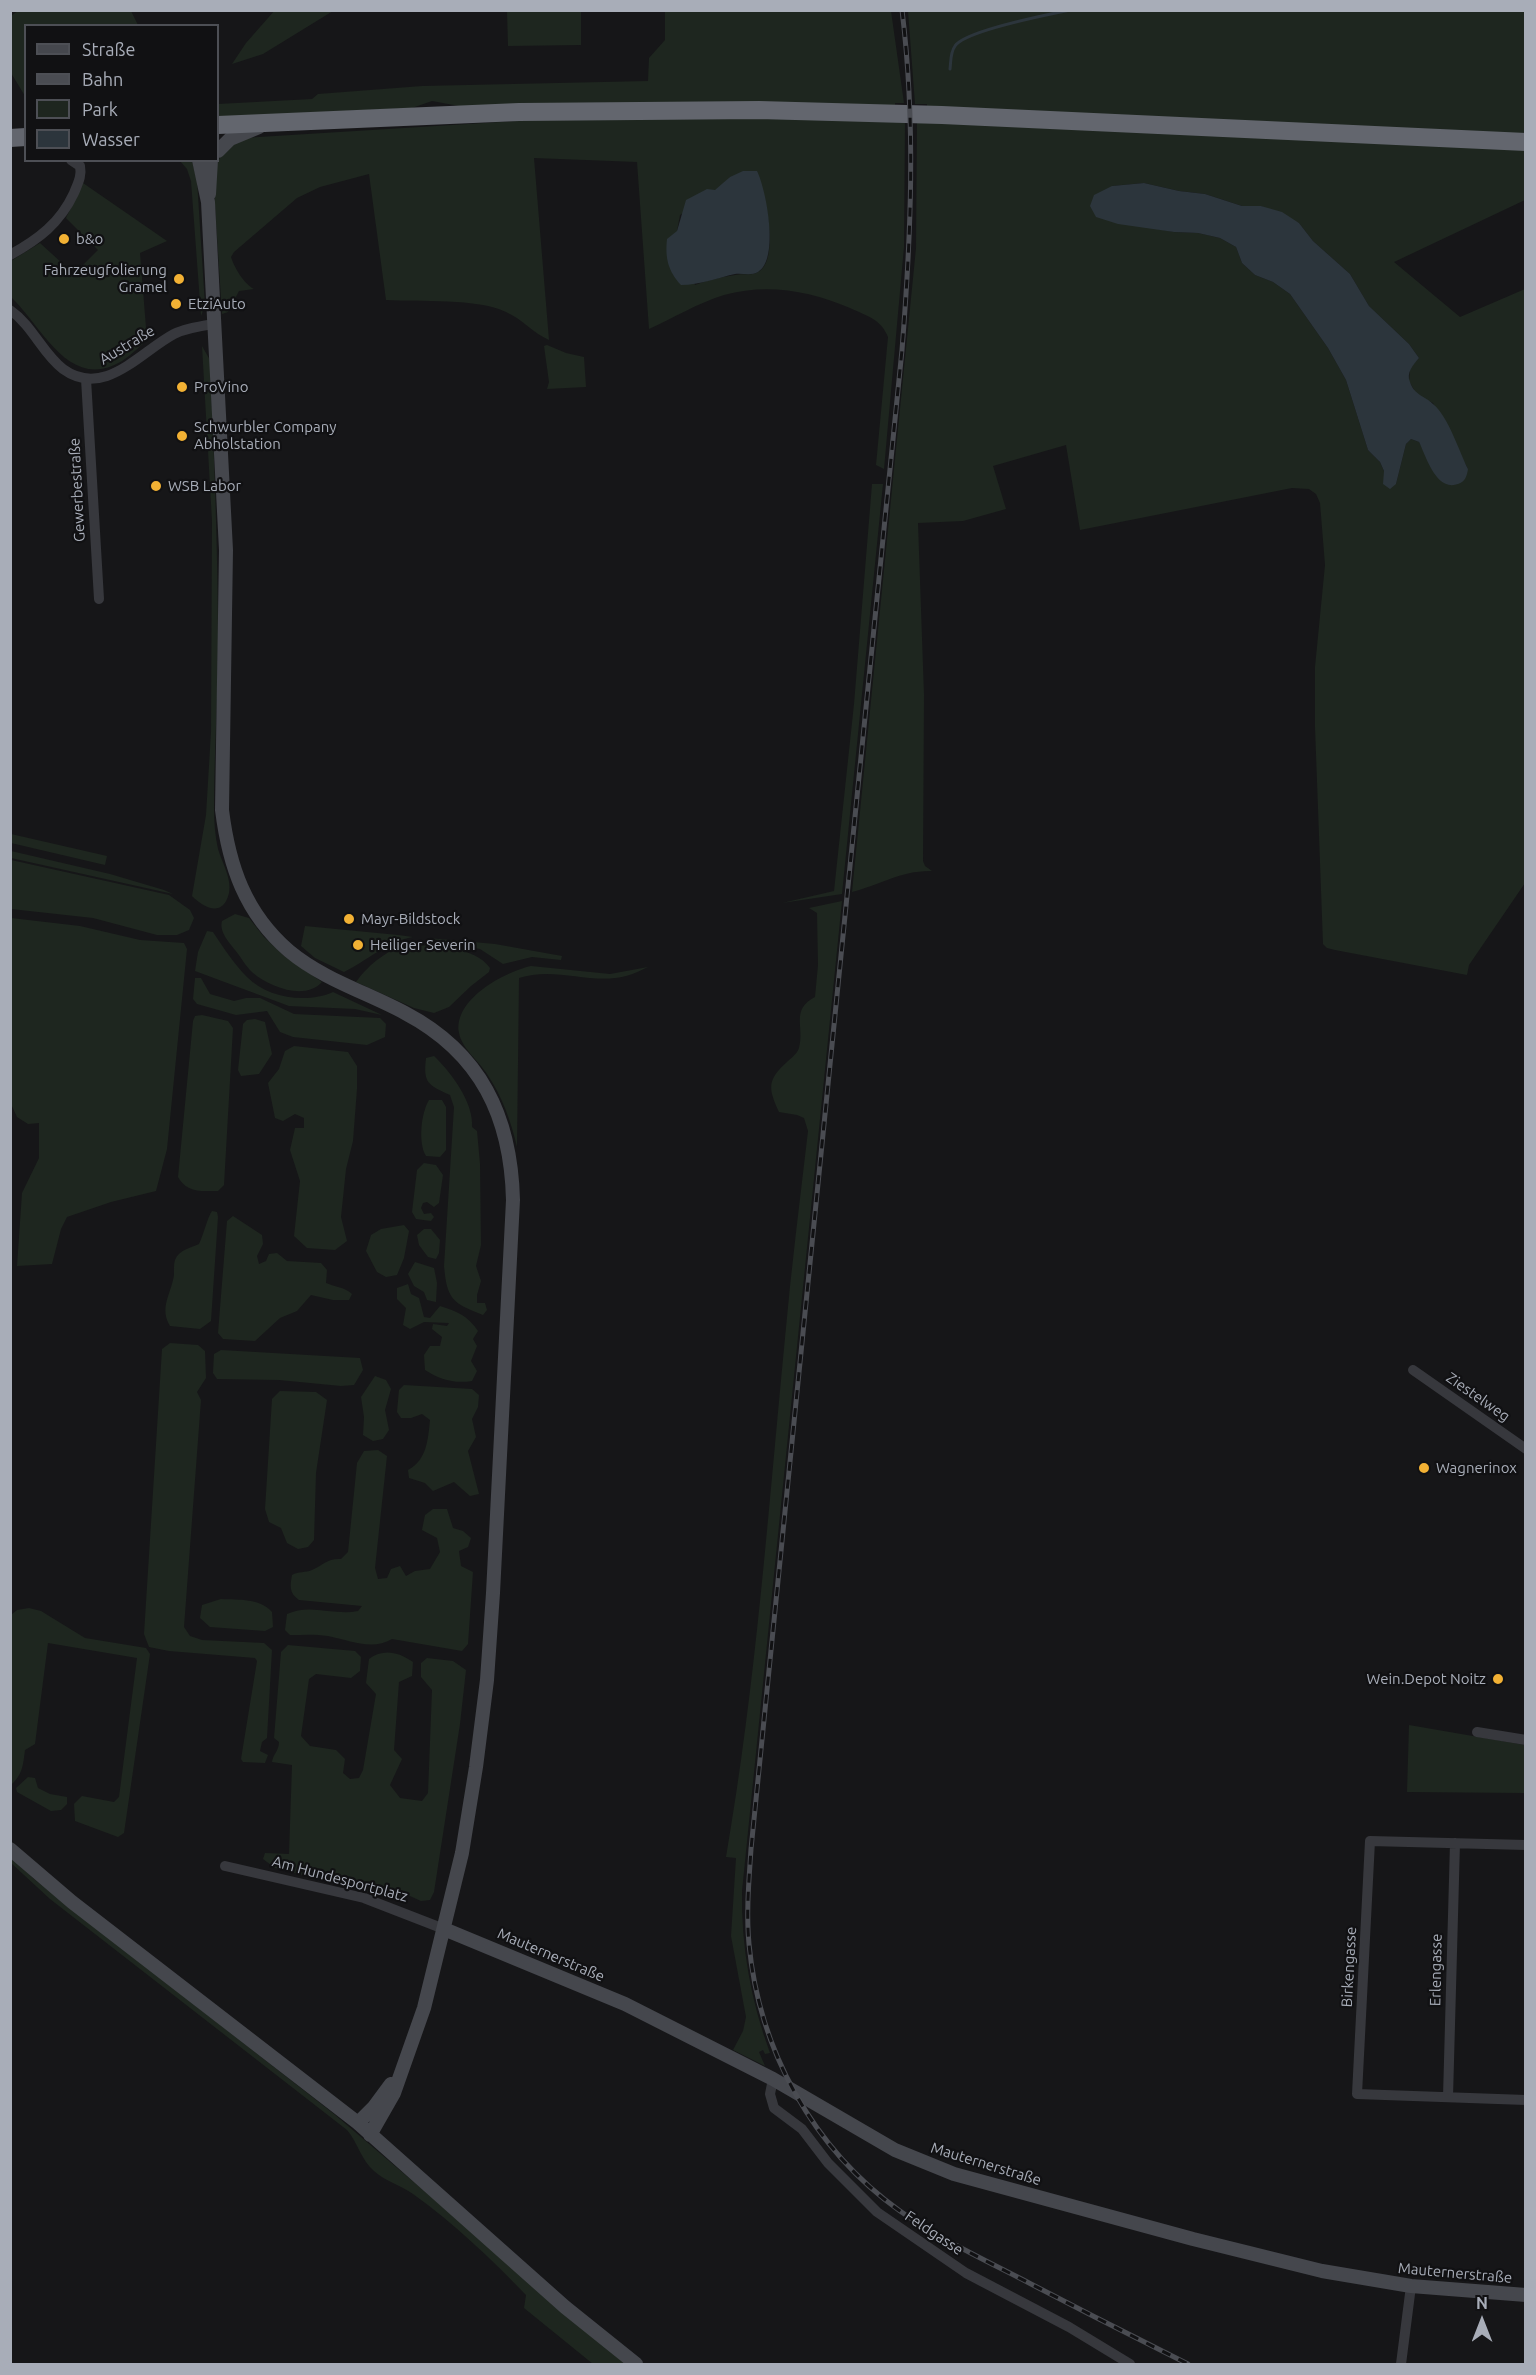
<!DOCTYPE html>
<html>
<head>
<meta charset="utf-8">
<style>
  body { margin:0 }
  #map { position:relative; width:1536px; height:2375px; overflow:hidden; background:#161618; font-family:Ubuntu,sans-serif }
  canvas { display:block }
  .frame { position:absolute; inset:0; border:12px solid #a8adb8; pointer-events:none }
  .legend { position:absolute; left:24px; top:24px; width:195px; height:138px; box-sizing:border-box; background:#111113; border:2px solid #4d4f55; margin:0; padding:8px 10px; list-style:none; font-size:18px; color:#a8adb8 }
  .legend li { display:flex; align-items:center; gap:12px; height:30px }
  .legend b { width:30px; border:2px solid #4d4f55 }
  .north { position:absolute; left:1452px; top:2291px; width:60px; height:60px; -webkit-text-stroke:4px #111113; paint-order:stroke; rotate:0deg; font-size:16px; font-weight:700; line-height:24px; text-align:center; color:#a8adb8 }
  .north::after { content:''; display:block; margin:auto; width:21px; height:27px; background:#a8adb8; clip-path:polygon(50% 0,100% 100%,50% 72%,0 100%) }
</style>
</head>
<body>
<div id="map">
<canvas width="1536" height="2375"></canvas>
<div class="frame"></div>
<ul class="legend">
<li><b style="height:8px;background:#45474d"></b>Straße</li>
<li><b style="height:8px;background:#4a4c52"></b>Bahn</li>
<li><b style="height:16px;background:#1e261f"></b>Park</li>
<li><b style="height:16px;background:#2c353c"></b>Wasser</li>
</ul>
<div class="north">N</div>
</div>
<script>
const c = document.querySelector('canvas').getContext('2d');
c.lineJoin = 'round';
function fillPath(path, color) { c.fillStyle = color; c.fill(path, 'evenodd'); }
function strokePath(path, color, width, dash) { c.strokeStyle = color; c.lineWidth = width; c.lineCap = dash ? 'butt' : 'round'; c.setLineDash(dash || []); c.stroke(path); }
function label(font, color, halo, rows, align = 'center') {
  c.font = font + ' Ubuntu,sans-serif'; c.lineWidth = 4.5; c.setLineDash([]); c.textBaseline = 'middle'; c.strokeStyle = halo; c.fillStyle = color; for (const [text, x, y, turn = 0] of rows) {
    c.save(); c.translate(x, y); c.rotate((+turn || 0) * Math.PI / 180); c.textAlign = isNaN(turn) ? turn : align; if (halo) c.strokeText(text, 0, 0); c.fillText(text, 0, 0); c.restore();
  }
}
const green = new Path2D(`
  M 19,10 L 131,11 L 138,25 L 26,26 L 25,96 L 11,73 L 11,16 Z
  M 275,10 L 333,11 L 263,54 L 232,64 L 246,43 Z
  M 665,10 L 891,11 L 904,103 L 895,103 L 895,107 L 459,106 L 432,101 L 412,108 L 218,117 L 218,104 L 312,99 L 318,94 L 422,86 L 648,81 L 649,58 L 665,40 Z
  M 507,11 L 581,11 L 581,45 L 508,46 Z
  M 908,11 L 1525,11 L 1525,135 L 927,108 L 927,104 L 915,104 Z
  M 597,116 L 905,120 L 904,247 L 884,469 L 876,465 L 888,337 C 881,319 867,316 850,308 C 810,291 767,283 724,295 C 698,303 673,318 649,329 L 637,162 L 534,158 L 549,340 C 533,333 522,319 506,312 C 477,298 420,302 386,300 L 369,174 L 320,187 L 297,198 L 234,252 L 231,257 C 234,267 244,284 254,289 L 239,291 L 228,312 L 222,314 L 214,190 L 217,165 L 222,152 L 243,138 ZM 730,177 L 765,202 C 769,218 776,263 758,272 C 752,276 742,273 735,275 C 721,277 708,280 695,285 L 677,231 L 680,215 L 722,186 Z
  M 917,121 L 1525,148 L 1525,200 L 1394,262 L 1460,317 L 1525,289 L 1525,883 L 1469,965 L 1467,975 L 1335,950 L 1327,948 L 1323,944 L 1315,727 L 1315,667 L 1325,565 L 1320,503 L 1316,494 L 1309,489 L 1292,488 L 1080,530 L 1066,445 L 993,466 L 1006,509 L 963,521 L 918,523 L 924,695 L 923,861 L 925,866 L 932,871 C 903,870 879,885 852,892 L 916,248 ZM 1144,183 L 1179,191 L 1205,194 L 1242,206 L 1261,206 L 1299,223 L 1313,241 L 1350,274 L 1369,306 L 1409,344 L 1419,358 L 1410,368 L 1409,381 L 1417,395 L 1433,403 L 1468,469 L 1438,478 L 1419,442 L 1411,439 L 1406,444 L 1396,484 L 1384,471 L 1380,462 L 1368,450 L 1346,380 L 1328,348 L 1290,294 L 1273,282 L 1255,275 L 1242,263 L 1236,247 L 1220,238 L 1198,233 L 1174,232 L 1147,227 L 1112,186 Z
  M 180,161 L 192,161 L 197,180 L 205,305 L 201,316 L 191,181 L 187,169 Z
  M 83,183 L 167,241 L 140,253 L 147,340 C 139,347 131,355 122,361 C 69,393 42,326 11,297 L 11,261 L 40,243 L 74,274 L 98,250 L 66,218 Z
  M 547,345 L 566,353 L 584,357 L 586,387 L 547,389 L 549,382 L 544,346 Z
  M 202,346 L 210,360 C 214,455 218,549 218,644 C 218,698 214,753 214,808 C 214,821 215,836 218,849 C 222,862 232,879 229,893 C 223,918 204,908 192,896 L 206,815 L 211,732 L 212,521 Z
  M 872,484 L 883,484 L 842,894 L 782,903 L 834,891 L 854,704 Z
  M 11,834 L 107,856 L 105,865 L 11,843 Z
  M 11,851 L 110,874 L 164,890 L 173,894 L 11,858 Z
  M 11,860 L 169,895 L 190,910 L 194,918 L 189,930 L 177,935 L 157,935 L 93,918 L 11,909 Z
  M 842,901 L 742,1891 C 741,1947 751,2001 770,2053 L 765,2054 L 763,2050 L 759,2052 L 765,2066 L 733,2050 L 743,2031 L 746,2017 L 731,1936 L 736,1858 L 726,1857 C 756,1684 768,1513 785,1338 C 791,1269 800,1200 808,1131 L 804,1118 L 797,1115 L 779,1112 C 768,1088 767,1080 787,1062 C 791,1058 797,1054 799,1048 C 805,1027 790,1010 815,997 L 818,965 L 817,913 L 809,908 Z
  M 235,914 L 249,918 L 264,937 L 284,956 L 322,982 C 305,1001 270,987 253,973 C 246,967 241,957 235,950 C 229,942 219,932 222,921 Z
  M 11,918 L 80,926 L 140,940 L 184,943 L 187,949 L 167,1149 L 156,1191 L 111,1202 L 67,1217 L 61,1229 L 52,1264 L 17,1266 L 22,1193 L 39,1158 L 39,1123 L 28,1124 L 17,1117 L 11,1104 Z
  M 305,926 L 398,935 L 413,937 C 387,941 367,961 344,972 L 315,958 L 301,946 Z
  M 207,931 L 213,932 C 223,947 234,964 247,977 C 267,998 307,1004 333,992 L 382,1015 L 355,1009 L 289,1006 L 195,971 L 198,952 Z
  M 428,938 L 495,944 L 562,956 L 561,960 L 532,957 L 503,964 L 480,949 Z
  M 412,944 C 436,948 475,946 490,968 L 489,972 L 471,986 L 449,1007 L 434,1013 L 414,1008 L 356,982 C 369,964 390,947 412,944 Z
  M 531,966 L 610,974 L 648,967 C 641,970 634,974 626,976 C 591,985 554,966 519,978 L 517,1147 C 511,1121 502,1096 487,1074 C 479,1061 462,1049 459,1033 C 453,999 505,972 531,966 Z
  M 195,978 L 201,978 L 210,994 L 234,1001 L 246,998 L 260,998 L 294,1014 L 380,1018 L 386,1024 L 385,1037 L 367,1045 L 293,1037 L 280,1032 L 267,1011 L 236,1015 L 197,1004 L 193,999 Z
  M 202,1015 L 228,1021 L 233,1028 L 224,1185 L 218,1191 C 201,1191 187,1193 178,1177 L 193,1021 L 195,1016 Z
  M 255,1019 L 265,1022 L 272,1054 L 259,1074 L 241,1076 L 238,1070 L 243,1024 L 247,1020 Z
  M 294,1046 L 348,1052 L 357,1066 L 357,1089 L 353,1141 L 346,1169 L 341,1217 L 347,1241 L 335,1250 L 307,1248 L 294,1236 L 300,1181 L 290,1150 L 295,1128 L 304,1128 L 304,1118 L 295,1114 L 283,1121 L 275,1118 L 268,1083 L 279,1069 L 285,1051 Z
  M 434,1056 C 451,1072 474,1103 472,1127 L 477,1131 L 480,1164 L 481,1245 L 476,1266 L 481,1281 L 477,1295 L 477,1303 L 485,1303 L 487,1310 L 483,1315 C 452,1303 447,1299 444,1266 L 454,1107 L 450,1095 C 428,1085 423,1083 426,1058 Z
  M 429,1100 L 442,1100 L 446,1107 L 446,1150 L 440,1157 L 426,1156 C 418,1143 421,1113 429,1100 Z
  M 424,1163 L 436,1165 L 443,1175 L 439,1203 L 434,1207 L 427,1202 L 423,1203 L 421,1208 L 424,1214 L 431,1213 L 434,1217 L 431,1221 L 416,1219 L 412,1212 L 417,1170 Z
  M 212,1211 L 217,1212 L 218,1217 L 211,1321 L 200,1329 L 170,1326 C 160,1309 169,1297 173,1280 C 175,1274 173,1266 175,1260 C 179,1250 190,1248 199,1244 C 204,1234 207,1218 212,1211 Z
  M 233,1216 L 262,1235 L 263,1244 L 257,1256 L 259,1264 L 266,1261 L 269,1254 L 277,1253 L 287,1261 L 321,1263 L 327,1270 L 326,1283 C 335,1287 345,1287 352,1294 L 349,1300 L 333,1300 L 311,1295 L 297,1311 L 280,1318 L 255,1341 L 223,1339 L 218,1333 L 227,1221 Z
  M 404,1225 L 409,1231 L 404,1258 L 397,1275 L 386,1277 L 377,1272 L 366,1251 L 371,1235 L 381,1229 Z
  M 424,1229 L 431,1229 L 440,1240 L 439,1253 L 436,1259 L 428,1257 L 419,1245 L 417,1235 Z
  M 415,1262 L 434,1268 L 437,1283 L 436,1302 L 427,1300 L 424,1292 L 414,1286 L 408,1274 Z
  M 408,1284 L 411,1294 L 419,1298 L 424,1317 L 430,1318 L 440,1306 C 457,1311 468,1316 478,1331 L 473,1339 L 477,1346 L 471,1361 L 477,1371 L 472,1381 C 454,1384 439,1379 425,1370 L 424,1355 L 430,1346 L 440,1346 L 442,1337 L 432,1329 L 433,1324 L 447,1326 L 449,1323 L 424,1322 L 410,1329 L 403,1325 L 406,1308 L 397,1299 L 397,1288 Z
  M 170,1343 L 198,1345 L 205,1351 L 206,1378 L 197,1392 L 201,1400 L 184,1627 L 190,1636 L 202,1640 L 264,1643 L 272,1650 L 267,1738 L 262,1742 L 260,1751 L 268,1755 L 265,1763 L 243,1762 L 241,1759 L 257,1661 L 255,1658 L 169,1651 L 149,1647 L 144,1634 L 162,1349 Z
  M 221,1350 L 360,1358 L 363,1370 L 354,1385 L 341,1386 L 279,1380 L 217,1379 L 213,1373 L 214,1354 Z
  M 375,1376 L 386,1380 L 391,1389 L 385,1410 L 389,1430 L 383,1439 L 373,1441 L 363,1435 L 364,1417 L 361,1397 Z
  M 404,1385 L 472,1389 L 479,1395 L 478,1407 L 472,1419 L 476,1437 L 468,1451 L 479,1494 L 470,1496 L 454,1482 L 433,1491 L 425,1483 L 409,1478 L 408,1470 C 427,1460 428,1439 430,1420 L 422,1414 L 411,1418 L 401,1418 L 397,1412 L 399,1390 Z
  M 280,1391 L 316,1392 L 327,1400 L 316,1473 L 314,1540 L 308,1547 L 298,1549 L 287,1543 L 281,1528 L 269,1522 L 265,1509 L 272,1399 Z
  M 378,1450 L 387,1456 L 375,1568 L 378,1579 L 387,1578 L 391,1569 L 400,1566 L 406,1576 L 415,1571 L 430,1569 L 440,1552 L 437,1538 L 422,1530 L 425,1515 L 433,1509 L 447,1509 L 453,1528 L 463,1531 L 471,1538 L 468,1547 L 459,1551 L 461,1566 L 473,1572 L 468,1644 L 462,1651 L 392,1639 C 372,1651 349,1640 328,1636 C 315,1634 302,1635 290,1635 L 285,1630 L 287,1614 C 310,1603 334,1616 358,1611 L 362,1606 L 299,1600 C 289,1593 290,1586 292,1575 C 299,1571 305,1573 312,1570 C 323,1565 328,1558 341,1559 L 348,1552 L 357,1463 L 364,1451 Z
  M 221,1599 C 239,1600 260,1598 272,1612 L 273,1627 L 265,1631 L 210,1627 L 200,1618 L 202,1605 Z
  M 29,1608 L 41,1611 L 85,1638 L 146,1648 L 150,1654 L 124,1833 L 118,1837 L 75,1821 L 74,1804 L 82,1796 L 114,1802 L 119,1797 L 137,1658 L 48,1643 L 35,1744 L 25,1750 C 23,1765 23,1774 11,1785 L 11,1615 L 17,1610 Z
  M 288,1645 L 355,1651 L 361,1657 L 360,1671 L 351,1678 L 316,1674 L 309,1679 L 301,1736 L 310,1746 L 336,1750 L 345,1759 L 343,1773 L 350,1779 L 359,1778 L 363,1770 L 376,1694 L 366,1683 L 369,1659 C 383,1648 399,1652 413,1662 L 412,1676 L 399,1682 L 394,1750 L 402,1759 L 390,1785 L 400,1798 L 422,1801 L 428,1793 L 432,1690 L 421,1677 L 421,1663 L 427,1658 L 453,1661 L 466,1670 L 460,1724 L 434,1892 L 430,1900 L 421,1901 L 410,1896 L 400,1900 L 275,1868 L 263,1859 L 265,1853 L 289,1854 L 292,1765 L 272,1762 C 273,1754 279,1751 279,1742 L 274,1738 L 281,1652 Z
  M 1409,1725 L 1525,1745 L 1525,1793 L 1407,1792 Z
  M 28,1777 L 35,1778 L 38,1788 L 50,1794 L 67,1797 L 67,1804 L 61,1810 L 51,1811 L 17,1792 L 16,1788 Z
  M 10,1856 L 34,1879 L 334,2114 L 627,2364 L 593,2364 L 524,2308 L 526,2295 C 491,2259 454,2223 413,2194 C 401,2185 386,2182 374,2171 C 361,2160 358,2143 347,2130 L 50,1899 L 11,1863 Z`);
const water = new Path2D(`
  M 743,171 L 757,171 C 766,189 780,259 758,272 C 752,276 742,273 735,274 C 717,278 700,285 681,285 C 668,271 665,258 667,239 L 677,231 L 686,200 L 707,189 L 715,190 L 730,177 Z
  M 1144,183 L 1179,191 L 1205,194 L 1242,206 L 1261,206 L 1282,212 L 1299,223 L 1313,241 L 1350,274 L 1369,306 L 1409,344 L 1419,358 C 1413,365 1406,373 1410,382 C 1414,395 1425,396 1433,404 C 1448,416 1459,451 1468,469 C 1467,476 1465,482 1458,484 C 1436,492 1426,456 1419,442 L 1411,439 L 1406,444 L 1396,484 L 1390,489 L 1383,484 L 1384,471 L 1380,462 L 1368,450 L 1346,380 L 1328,348 L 1290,294 L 1273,282 L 1255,275 L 1242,263 L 1236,247 L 1220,238 L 1198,233 L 1174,232 L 1118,224 L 1096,217 L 1090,206 L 1094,195 L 1112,186 Z`);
const stream = new Path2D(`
  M 950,69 C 951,62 950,53 955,46 C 964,31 1050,14 1070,10`);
const street = new Path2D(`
  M 10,255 C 39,239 60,223 74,193 C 78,183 82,176 80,166 L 71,160
  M 10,310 C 33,326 42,353 63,369 C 104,399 140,352 174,334 C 186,328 201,326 214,324
  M 86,379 L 99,599
  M 1413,1370 L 1526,1449
  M 1477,1732 L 1526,1740
  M 1526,1845 L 1370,1841 L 1357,2094 L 1526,2100
  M 225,1866 L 364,1898 L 444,1929
  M 773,2079 L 770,2094 L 774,2108 L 802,2129 L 828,2163 L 877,2212 L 966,2273 L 1069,2327 L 1130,2364
  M 1448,2097 L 1455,1843
  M 1401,2364 L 1411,2286`);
const secondary = new Path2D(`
  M 218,151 L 230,139 L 259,127
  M 199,160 L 208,202 L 226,550 L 222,810 C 229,866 245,913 289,951 C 324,980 366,992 405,1013 C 481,1053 511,1117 513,1200 L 493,1593 L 487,1680 L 476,1767 L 462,1853 L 424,2008 L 394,2093 L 370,2135
  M 209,194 L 211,160
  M 10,1849 L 72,1902 L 358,2123 L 565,2307 L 636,2364
  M 444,1929 L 625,2004 L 773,2079 L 895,2150 L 954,2174 L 1193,2239 L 1322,2271 L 1411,2286 L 1526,2295
  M 358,2123 L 374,2107 L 391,2084`);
const highway = new Path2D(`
  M 218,125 L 519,112 L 759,110 L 942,115 L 1526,142
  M 10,138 L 26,137`);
const rail = new Path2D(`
  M 902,10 C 916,124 911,236 902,350 L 751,1849 C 749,1880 746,1912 749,1944 C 759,2050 813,2149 900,2211 C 941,2240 987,2261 1031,2284 C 1083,2311 1136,2338 1188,2364`);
const markers = [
  [64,239,6,"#f2b134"],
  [179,279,6,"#f2b134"],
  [176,304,6,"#f2b134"],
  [182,387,6,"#f2b134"],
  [182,436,6,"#f2b134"],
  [156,486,6,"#f2b134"],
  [349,919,6,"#f2b134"],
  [358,945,6,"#f2b134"],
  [1424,1468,6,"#f2b134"],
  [1498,1679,6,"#f2b134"]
];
const poiNames = [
  ["b&o",76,239],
  ["Fahrzeugfolierung",167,270,"right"],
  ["Gramel",167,287,"right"],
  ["EtziAuto",188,304],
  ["ProVino",194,387],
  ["Schwurbler Company",194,427],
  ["Abholstation",194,444],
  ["WSB Labor",168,486],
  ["Mayr-Bildstock",361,919],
  ["Heiliger Severin",370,945],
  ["Wagnerinox",1436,1468],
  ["Wein.Depot Noitz",1486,1679,"right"]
];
const streetNames = [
  ["Austraße",127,345,-31],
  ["Gewerbestraße",77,490,-93],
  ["Ziestelweg",1478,1397,35],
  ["Am Hundesportplatz",340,1879,15],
  ["Mauternerstraße",551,1955,23],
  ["Birkengasse",1349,1967,-87],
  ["Erlengasse",1436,1970,-89],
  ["Mauternerstraße",986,2164,17],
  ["Feldgasse",934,2233,34],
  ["Mauternerstraße",1455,2273,5]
];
fillPath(green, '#1e261f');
fillPath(water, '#2c353c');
strokePath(stream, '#2c353c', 3);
strokePath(street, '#37383d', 10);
strokePath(secondary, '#45474d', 14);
strokePath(highway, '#63666e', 18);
strokePath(rail, '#4a4c52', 5);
strokePath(rail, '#111113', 3, [9]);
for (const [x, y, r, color] of markers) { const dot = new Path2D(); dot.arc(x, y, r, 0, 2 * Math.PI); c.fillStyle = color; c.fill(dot); strokePath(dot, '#111113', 2); }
label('15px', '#a8adb8', '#111113', poiNames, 'left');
label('15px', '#a8adb8', '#111113', streetNames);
</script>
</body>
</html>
